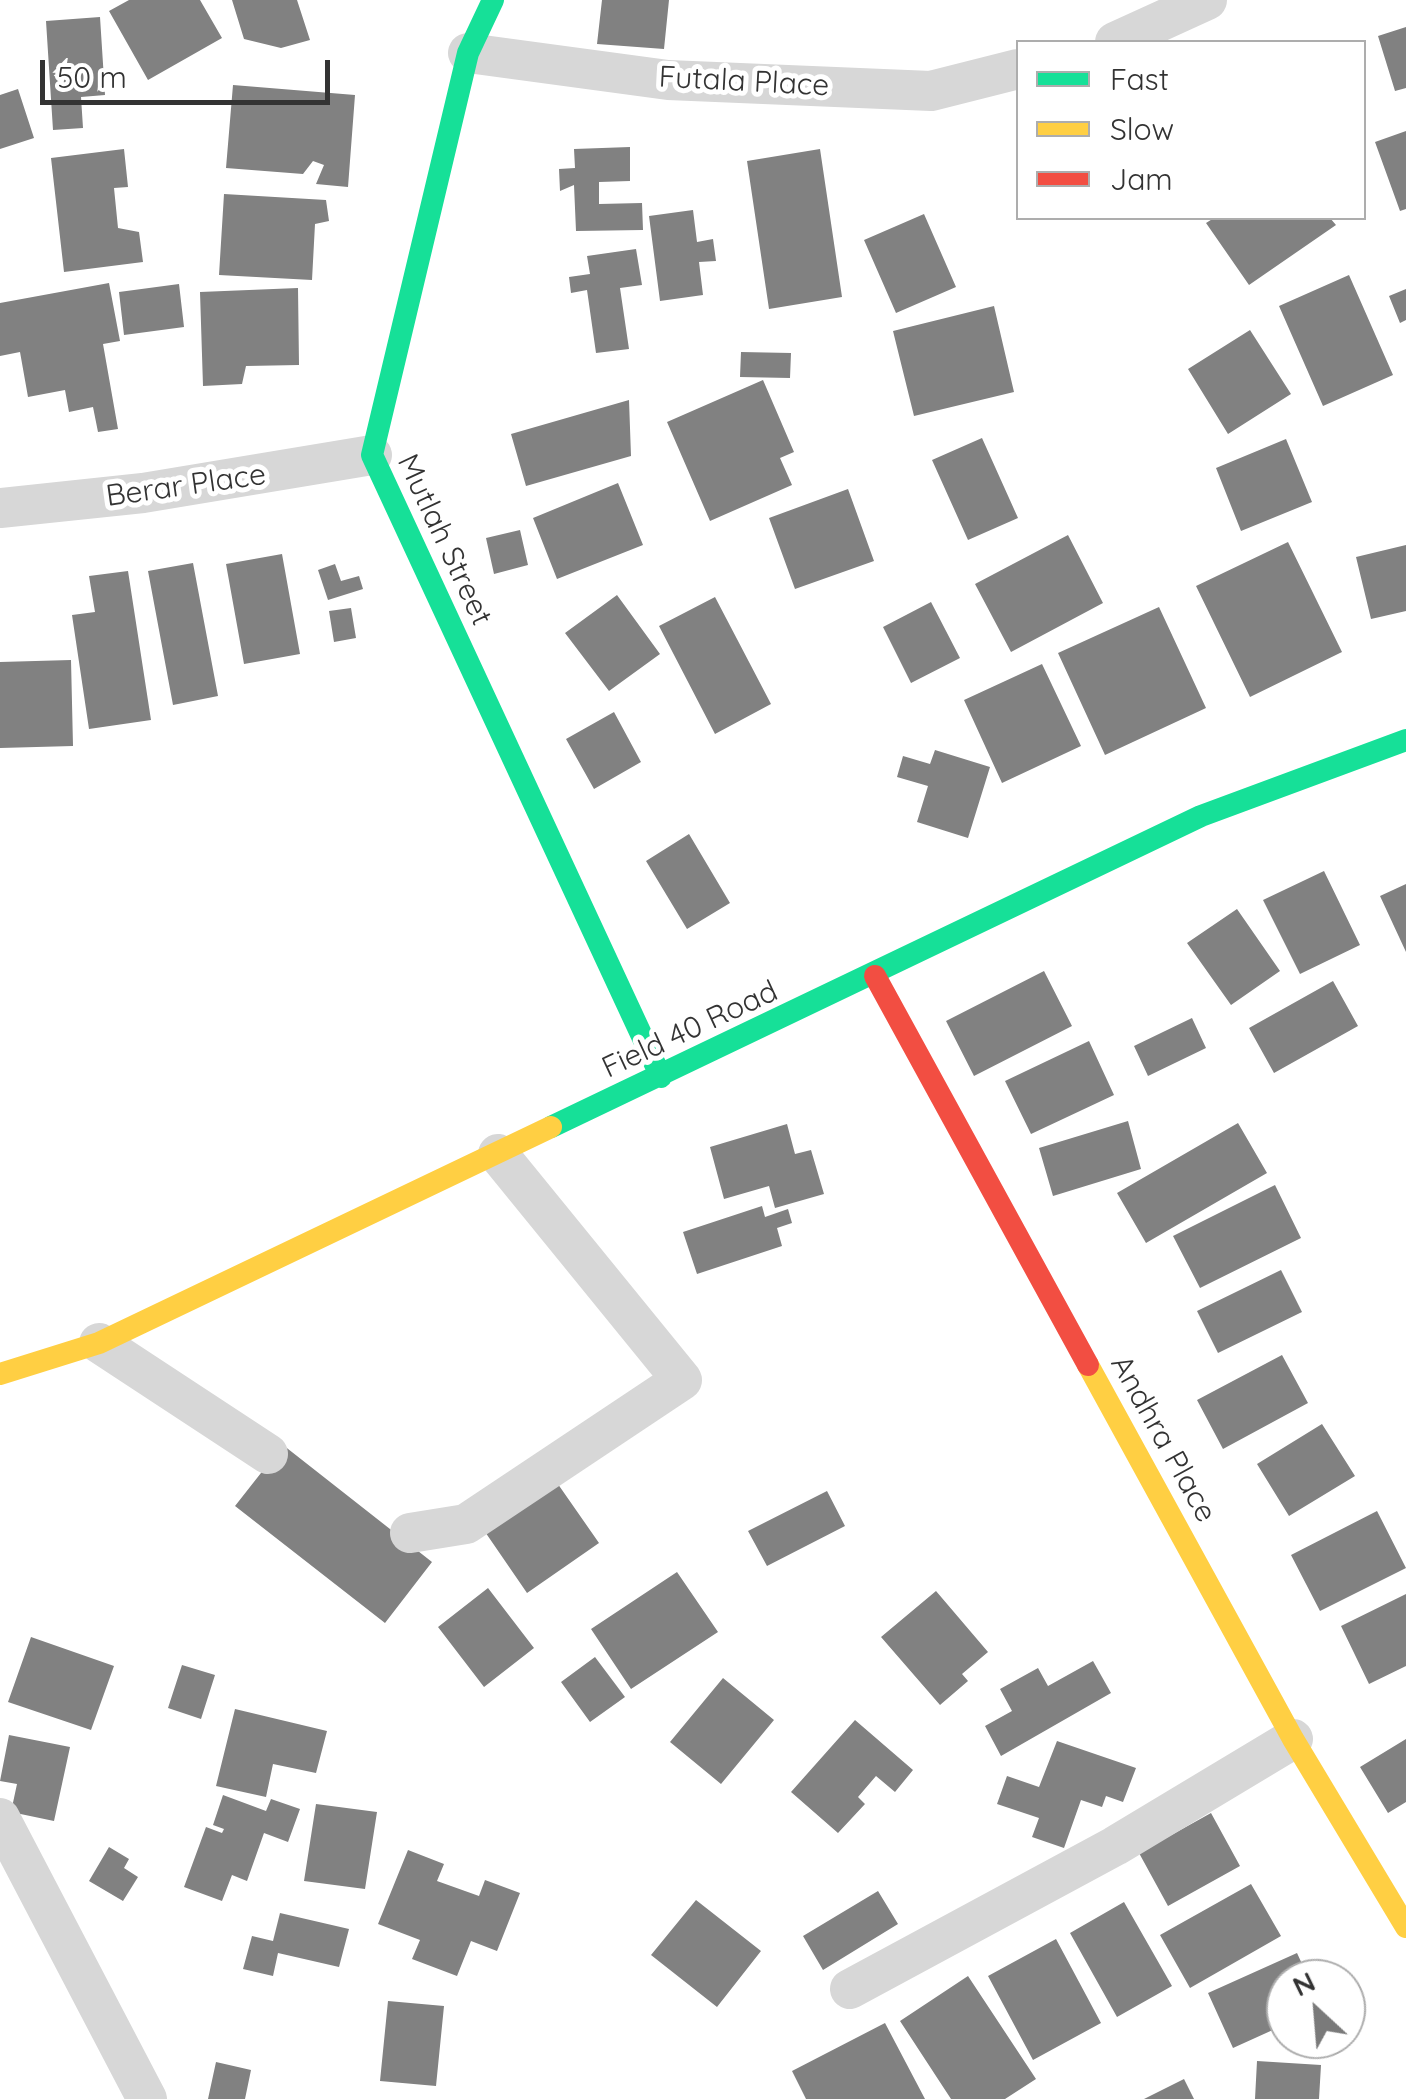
<!DOCTYPE html>
<html>
<head>
<meta charset="utf-8">
<style>
  body { margin:0 }
  #map { position:relative; width:1406px; height:2099px; overflow:hidden; background:#fff; font-family:Quicksand,sans-serif }
  canvas { display:block }
  .legend { position:absolute; left:1016px; top:40px; width:350px; height:180px; box-sizing:border-box; background:#fff; border:2px solid #adadad; margin:0; padding:12px 18px; list-style:none; font-size:30px; color:#333 }
  .legend li { display:flex; align-items:center; gap:20px; height:50px }
  .legend b { width:50px; border:2px solid #adadad }
  .north { position:absolute; left:1266px; top:1959px; width:100px; height:100px; box-sizing:border-box; background:#fff; border:2px solid #adadad; border-radius:50%; rotate:334deg; font-size:28px; font-weight:700; line-height:40px; text-align:center; color:#333 }
  .north::after { content:''; display:block; margin:auto; width:35px; height:45px; background:#7a7a7a; clip-path:polygon(50% 0,100% 100%,50% 72%,0 100%) }
  .scale { position:absolute; left:40px; top:60px; width:290px; height:45px; box-sizing:border-box; border:5px solid #333; border-top:0; padding-left:12px; font-size:30px; line-height:35px; white-space:nowrap; color:#333; -webkit-text-stroke:8px #fff; paint-order:stroke }
</style>
</head>
<body>
<div id="map">
<canvas width="1406" height="2099"></canvas>
<ul class="legend">
<li><b style="height:12px;background:#16e098"></b>Fast</li>
<li><b style="height:12px;background:#ffcf43"></b>Slow</li>
<li><b style="height:12px;background:#f24e42"></b>Jam</li>
</ul>
<div class="north">N</div>
<div class="scale">50 m</div>
</div>
<script>
const c = document.querySelector('canvas').getContext('2d');
c.lineJoin = 'round';
function fillPath(path, color) { c.fillStyle = color; c.fill(path, 'evenodd'); }
function strokePath(path, color, width, dash) { c.strokeStyle = color; c.lineWidth = width; c.lineCap = dash ? 'butt' : 'round'; c.setLineDash(dash || []); c.stroke(path); }
function label(font, color, halo, rows, align = 'center') {
  c.font = font + ' Quicksand,sans-serif'; c.lineWidth = 10; c.setLineDash([]); c.textBaseline = 'middle'; c.strokeStyle = halo; c.fillStyle = color; for (const [text, x, y, turn = 0] of rows) {
    c.save(); c.translate(x, y); c.rotate((+turn || 0) * Math.PI / 180); c.textAlign = isNaN(turn) ? turn : align; if (halo) c.strokeText(text, 0, 0); c.fillText(text, 0, 0); c.restore();
  }
}
const building = new Path2D(`
  M 129,0 L 200,0 L 222,38 L 148,80 L 109,11 Z
  M 232,0 L 297,0 L 310,40 L 281,48 L 244,39 Z
  M 602,0 L 669,0 L 664,49 L 597,44 Z
  M 100,17 L 105,95 L 81,97 L 83,128 L 53,130 L 46,21 Z
  M 1406,27 L 1406,88 L 1395,91 L 1378,36 Z
  M 233,85 L 355,95 L 348,187 L 316,184 L 324,165 L 313,161 L 303,174 L 226,168 Z
  M 18,89 L 34,138 L 0,149 L 0,95 Z
  M 1406,131 L 1406,209 L 1400,211 L 1375,142 Z
  M 630,147 L 630,181 L 599,182 L 599,204 L 642,203 L 643,230 L 576,231 L 574,185 L 560,191 L 559,169 L 575,168 L 574,149 Z
  M 124,149 L 128,187 L 114,188 L 118,228 L 139,232 L 143,262 L 64,272 L 51,158 Z
  M 820,149 L 842,297 L 769,309 L 747,161 Z
  M 224,194 L 326,200 L 329,221 L 315,224 L 312,280 L 219,275 Z
  M 693,210 L 697,242 L 713,239 L 716,261 L 699,262 L 703,295 L 660,301 L 649,216 Z
  M 924,214 L 956,287 L 896,313 L 864,240 Z
  M 1214,218 L 1330,218 L 1336,225 L 1249,285 L 1206,223 Z
  M 636,249 L 642,285 L 620,288 L 629,349 L 596,353 L 587,290 L 571,293 L 569,277 L 590,274 L 587,256 Z
  M 1349,275 L 1393,375 L 1323,406 L 1279,306 Z
  M 109,283 L 120,341 L 103,344 L 118,429 L 98,432 L 93,407 L 69,412 L 65,390 L 28,397 L 20,352 L 0,356 L 0,303 Z
  M 179,284 L 184,327 L 124,335 L 119,292 Z
  M 298,288 L 299,365 L 246,366 L 242,384 L 203,386 L 200,292 Z
  M 1406,289 L 1406,320 L 1400,323 L 1389,296 Z
  M 994,306 L 1014,392 L 914,416 L 893,331 Z
  M 1250,330 L 1291,394 L 1228,434 L 1188,369 Z
  M 741,352 L 791,353 L 790,378 L 740,377 Z
  M 763,380 L 794,452 L 780,458 L 792,485 L 710,521 L 667,422 Z
  M 629,400 L 631,456 L 526,486 L 511,434 Z
  M 982,438 L 1018,518 L 968,540 L 932,460 Z
  M 1286,439 L 1312,502 L 1241,531 L 1216,468 Z
  M 618,483 L 643,545 L 557,579 L 533,518 Z
  M 848,489 L 874,561 L 795,589 L 769,518 Z
  M 520,530 L 528,565 L 494,574 L 486,538 Z
  M 1068,535 L 1103,603 L 1011,652 L 975,584 Z
  M 1288,542 L 1342,652 L 1250,697 L 1196,586 Z
  M 1406,545 L 1406,611 L 1371,619 L 1356,557 Z
  M 282,554 L 300,654 L 244,664 L 226,564 Z
  M 193,563 L 218,696 L 173,705 L 148,571 Z
  M 335,564 L 341,581 L 359,576 L 363,589 L 328,600 L 318,570 Z
  M 128,571 L 151,720 L 89,729 L 72,615 L 95,612 L 89,576 Z
  M 617,595 L 660,654 L 609,691 L 565,633 Z
  M 715,597 L 771,704 L 715,734 L 659,626 Z
  M 931,602 L 960,658 L 911,683 L 883,627 Z
  M 1159,607 L 1206,708 L 1105,755 L 1058,653 Z
  M 351,608 L 356,638 L 334,642 L 329,611 Z
  M 71,660 L 73,746 L 0,748 L 0,662 Z
  M 1042,664 L 1081,746 L 1002,783 L 964,700 Z
  M 614,712 L 641,762 L 594,789 L 566,739 Z
  M 935,750 L 990,767 L 968,838 L 917,822 L 928,786 L 897,777 L 903,756 L 930,764 Z
  M 689,834 L 730,903 L 687,929 L 646,861 Z
  M 1324,871 L 1360,945 L 1300,974 L 1263,900 Z
  M 1406,884 L 1406,952 L 1380,896 Z
  M 1237,909 L 1280,971 L 1231,1005 L 1187,943 Z
  M 1044,971 L 1072,1026 L 974,1076 L 946,1021 Z
  M 1333,981 L 1358,1026 L 1274,1073 L 1249,1028 Z
  M 1192,1018 L 1206,1048 L 1148,1076 L 1134,1046 Z
  M 1089,1041 L 1114,1095 L 1031,1134 L 1005,1081 Z
  M 1128,1121 L 1141,1169 L 1053,1196 L 1039,1148 Z
  M 1238,1123 L 1267,1173 L 1146,1243 L 1117,1193 Z
  M 787,1124 L 795,1154 L 811,1150 L 824,1194 L 775,1208 L 769,1186 L 724,1199 L 710,1147 Z
  M 1275,1185 L 1301,1238 L 1200,1288 L 1173,1236 Z
  M 762,1206 L 765,1217 L 788,1209 L 792,1223 L 777,1228 L 782,1246 L 697,1274 L 683,1232 Z
  M 1281,1270 L 1302,1312 L 1218,1353 L 1197,1311 Z
  M 1282,1355 L 1308,1403 L 1223,1449 L 1197,1400 Z
  M 1322,1424 L 1355,1476 L 1289,1516 L 1257,1464 Z
  M 283,1445 L 432,1562 L 385,1623 L 235,1506 Z
  M 553,1477 L 599,1543 L 527,1593 L 481,1526 Z
  M 827,1491 L 845,1526 L 767,1566 L 748,1531 Z
  M 1377,1511 L 1406,1568 L 1320,1611 L 1291,1555 Z
  M 677,1572 L 718,1632 L 631,1689 L 591,1629 Z
  M 488,1588 L 534,1648 L 484,1687 L 438,1627 Z
  M 936,1591 L 988,1652 L 962,1674 L 968,1681 L 940,1705 L 881,1637 Z
  M 1406,1594 L 1406,1666 L 1369,1684 L 1341,1626 Z
  M 31,1637 L 114,1666 L 91,1730 L 8,1702 Z
  M 595,1657 L 625,1697 L 590,1722 L 561,1682 Z
  M 1093,1661 L 1111,1693 L 1001,1756 L 985,1726 L 1012,1711 L 1000,1689 L 1038,1668 L 1048,1686 Z
  M 182,1665 L 215,1675 L 201,1719 L 168,1708 Z
  M 723,1678 L 774,1720 L 721,1784 L 670,1742 Z
  M 235,1709 L 327,1731 L 316,1773 L 273,1764 L 266,1797 L 216,1786 Z
  M 855,1720 L 913,1770 L 895,1792 L 876,1776 L 858,1797 L 865,1804 L 838,1833 L 791,1792 Z
  M 9,1735 L 70,1747 L 54,1821 L 11,1812 L 17,1784 L 0,1781 Z
  M 1406,1739 L 1406,1802 L 1388,1813 L 1360,1767 Z
  M 1057,1741 L 1136,1768 L 1123,1802 L 1106,1796 L 1102,1807 L 1081,1800 L 1064,1848 L 1032,1837 L 1039,1818 L 997,1804 L 1007,1776 L 1039,1787 Z
  M 223,1795 L 266,1811 L 271,1799 L 300,1809 L 288,1842 L 264,1833 L 247,1881 L 232,1875 L 222,1901 L 184,1887 L 206,1827 L 222,1833 L 224,1829 L 213,1825 Z
  M 316,1804 L 377,1812 L 365,1889 L 304,1881 Z
  M 1211,1813 L 1240,1866 L 1168,1906 L 1139,1853 Z
  M 109,1847 L 129,1859 L 124,1868 L 138,1877 L 123,1901 L 89,1881 Z
  M 408,1850 L 444,1864 L 437,1881 L 479,1896 L 485,1880 L 520,1893 L 497,1951 L 471,1941 L 457,1976 L 412,1959 L 420,1940 L 378,1924 Z
  M 1251,1884 L 1281,1936 L 1190,1988 L 1160,1935 Z
  M 878,1891 L 898,1924 L 823,1970 L 803,1936 Z
  M 696,1900 L 761,1951 L 717,2007 L 651,1955 Z
  M 1124,1902 L 1172,1986 L 1117,2017 L 1070,1933 Z
  M 280,1913 L 349,1929 L 339,1967 L 278,1953 L 273,1976 L 243,1969 L 252,1936 L 273,1941 Z
  M 1056,1939 L 1101,2023 L 1033,2060 L 988,1976 Z
  M 1297,1953 L 1309,1979 L 1286,1979 L 1286,2024 L 1233,2048 L 1208,1993 Z
  M 968,1976 L 1036,2079 L 1005,2099 L 951,2099 L 900,2021 Z
  M 388,2001 L 444,2006 L 436,2086 L 380,2081 Z
  M 885,2023 L 925,2099 L 806,2099 L 792,2071 Z
  M 1257,2061 L 1321,2065 L 1319,2099 L 1255,2099 Z
  M 216,2062 L 251,2070 L 245,2099 L 208,2099 Z
  M 1184,2079 L 1194,2099 L 1144,2099 Z`);
const street = new Path2D(`
  M 1115,42 L 1207,0
  M 468,53 L 668,80 L 931,91 L 1018,69
  M 0,508 L 143,493 L 372,455
  M 99,1343 L 268,1454
  M 410,1533 L 466,1524 L 682,1380 L 498,1154
  M 0,1818 L 147,2099
  M 850,1989 L 1115,1846 L 1293,1739`);
const fast = new Path2D(`
  M 493,0 L 468,53 L 372,455 L 661,1077
  M 551,1127 L 1201,816 L 1406,740`);
const slow = new Path2D(`
  M 1088,1365 L 1293,1739 L 1406,1927
  M 0,1374 L 99,1343 L 551,1127`);
const jam = new Path2D(`
  M 875,976 L 1088,1365`);
const streetNames = [
  ["Futala Place",744,82,3],
  ["Berar Place",186,486,-8],
  ["Mutlah Street",444,540,65],
  ["Field 40 Road",690,1030,-25],
  ["Andhra Place",1163,1439,61]
];
fillPath(building, '#818181');
strokePath(street, '#d7d7d7', 40);
strokePath(fast, '#16e098', 22);
strokePath(slow, '#ffcf43', 22);
strokePath(jam, '#f24e42', 22);
label('30px', '#333', '#fff', streetNames);
</script>
</body>
</html>
